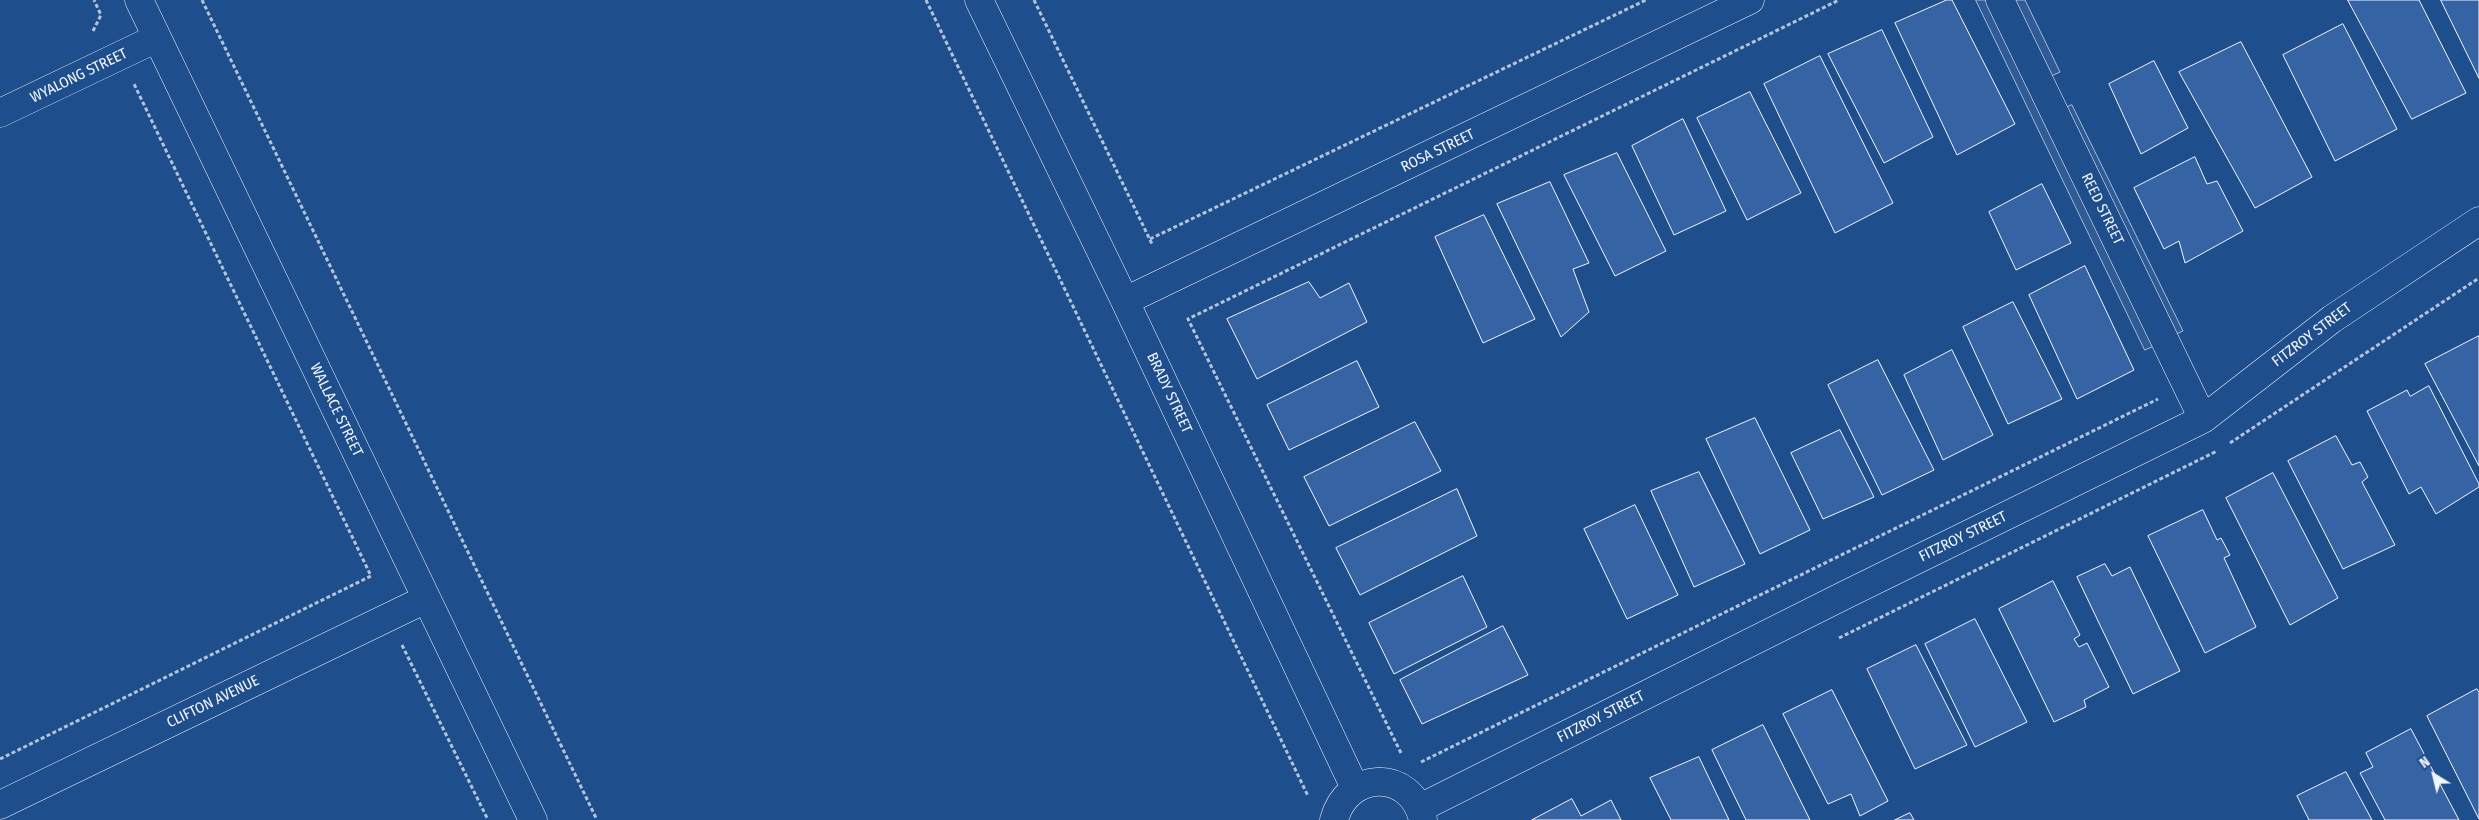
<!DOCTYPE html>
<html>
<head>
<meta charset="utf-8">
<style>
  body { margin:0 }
  #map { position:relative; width:2479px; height:820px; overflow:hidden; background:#1f4e8c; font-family:"Fira Sans Condensed",sans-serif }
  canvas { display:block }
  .north { position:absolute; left:2409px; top:750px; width:50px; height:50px; -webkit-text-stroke:4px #1f4e8c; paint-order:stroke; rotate:324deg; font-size:14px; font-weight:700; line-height:20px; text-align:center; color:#f2f6ff }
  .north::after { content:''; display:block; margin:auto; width:18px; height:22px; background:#f2f6ff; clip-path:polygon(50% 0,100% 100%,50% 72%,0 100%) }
</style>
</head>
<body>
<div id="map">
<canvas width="2479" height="820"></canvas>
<div class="north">N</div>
</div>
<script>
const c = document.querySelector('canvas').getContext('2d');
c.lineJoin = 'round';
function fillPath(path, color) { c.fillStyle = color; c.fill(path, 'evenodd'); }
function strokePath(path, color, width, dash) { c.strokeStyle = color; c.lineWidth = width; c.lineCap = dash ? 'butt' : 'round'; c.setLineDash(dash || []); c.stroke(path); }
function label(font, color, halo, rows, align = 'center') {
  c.font = font + ' "Fira Sans Condensed",sans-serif'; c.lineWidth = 4; c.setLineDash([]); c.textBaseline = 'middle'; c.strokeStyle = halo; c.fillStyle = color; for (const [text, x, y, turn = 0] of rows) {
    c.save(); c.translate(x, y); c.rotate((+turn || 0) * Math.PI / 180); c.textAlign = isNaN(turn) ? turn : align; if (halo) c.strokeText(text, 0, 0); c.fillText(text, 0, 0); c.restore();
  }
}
const parking = new Path2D(`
  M 1976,0 L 1988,0 L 2154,346 L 2145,350 Z
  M 2012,0 L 2025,0 L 2060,72 L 2049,77 Z
  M 2072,105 L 2183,331 L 2174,335 L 2063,109 Z`);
const building = new Path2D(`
  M 1947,0 L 1952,0 L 2015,124 L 1957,155 L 1895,23 Z
  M 2348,0 L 2419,0 L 2466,93 L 2412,119 Z
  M 2441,0 L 2479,0 L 2479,78 Z
  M 2343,24 L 2397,129 L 2335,161 L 2283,55 Z
  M 1882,30 L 1933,137 L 1884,163 L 1828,54 Z
  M 2241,42 L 2312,177 L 2255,208 L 2179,72 Z
  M 1820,56 L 1893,203 L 1835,233 L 1764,84 Z
  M 2154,61 L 2188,128 L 2141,154 L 2109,84 Z
  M 1750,92 L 1801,193 L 1747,220 L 1697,118 Z
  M 1683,119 L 1726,211 L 1674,235 L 1632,146 Z
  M 1617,153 L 1666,251 L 1615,276 L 1564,175 Z
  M 2195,157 L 2207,184 L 2217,181 L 2243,231 L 2185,263 L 2179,241 L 2164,249 L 2134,188 Z
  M 1550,182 L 1589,263 L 1573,269 L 1589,312 L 1561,337 L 1497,204 Z
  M 2042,184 L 2071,243 L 2016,270 L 1989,212 Z
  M 1484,215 L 1535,319 L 1483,343 L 1435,237 Z
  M 2085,266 L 2134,370 L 2077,399 L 2029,295 Z
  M 1309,282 L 1320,298 L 1349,283 L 1367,322 L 1257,379 L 1227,319 Z
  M 2013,302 L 2062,399 L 2008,424 L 1963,327 Z
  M 2479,336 L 2479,466 L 2425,364 Z
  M 1952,350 L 1993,435 L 1943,460 L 1904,375 Z
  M 1878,360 L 1934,470 L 1882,495 L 1828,385 Z
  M 1357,361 L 1379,407 L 1289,450 L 1267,405 Z
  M 2429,386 L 2479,484 L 2479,487 L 2436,514 L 2421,487 L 2409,494 L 2367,411 L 2407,390 L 2410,396 Z
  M 1755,418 L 1810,530 L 1760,554 L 1706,439 Z
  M 1415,422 L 1441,471 L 1329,526 L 1304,477 Z
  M 1840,430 L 1874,497 L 1823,519 L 1791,453 Z
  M 2336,436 L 2352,465 L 2360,462 L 2368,477 L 2362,482 L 2395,545 L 2343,569 L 2288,461 Z
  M 1699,472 L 1745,564 L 1694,587 L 1651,491 Z
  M 2273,473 L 2338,598 L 2290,625 L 2226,498 Z
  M 1457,489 L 1477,536 L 1360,595 L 1336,548 Z
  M 1635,505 L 1678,595 L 1627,619 L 1584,529 Z
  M 2203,510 L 2217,540 L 2221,538 L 2230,555 L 2224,558 L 2256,627 L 2205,653 L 2148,536 Z
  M 2105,564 L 2112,576 L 2130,567 L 2180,671 L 2133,694 L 2077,577 Z
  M 1463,576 L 1487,627 L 1394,674 L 1369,623 Z
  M 2053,581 L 2080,635 L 2074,639 L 2079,647 L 2087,643 L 2109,687 L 2084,700 L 2086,707 L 2054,722 L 1999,609 Z
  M 1975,619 L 2027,722 L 1975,747 L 1925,644 Z
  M 1503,626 L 1528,675 L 1422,724 L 1400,680 Z
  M 1916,645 L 1967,745 L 1915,769 L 1867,669 Z
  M 2477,689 L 2479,692 L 2479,819 L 2427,716 Z
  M 1832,690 L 1888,801 L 1860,816 L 1851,794 L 1828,804 L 1783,714 Z
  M 1763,725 L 1810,820 L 1746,820 L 1712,750 Z
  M 2411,729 L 2459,820 L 2385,820 L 2360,773 L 2373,767 L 2366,753 Z
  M 1699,757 L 1729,820 L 1671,820 L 1650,778 Z
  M 2346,772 L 2372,820 L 2309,820 L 2297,796 Z
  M 1572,799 L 1581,816 L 1611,800 L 1621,820 L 1532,820 Z
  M 1910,813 L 1914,820 L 1895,820 Z`);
const path = new Path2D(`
  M 202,0 L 597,820
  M 926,0 L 1308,796
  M 1034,0 L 1152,244
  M 93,31 L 101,15 L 94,0
  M 1150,239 L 1646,0
  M 2230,443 L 2479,278
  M 1839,638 L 2217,451
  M 402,645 L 488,820
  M 1401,753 L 1188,319 L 1839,0
  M 0,759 L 371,576 L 134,84
  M 1421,762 L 2158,399`);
const minor = new Path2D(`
  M 139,0 L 533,820
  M 979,0 L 1125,301 L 1355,788
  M 2000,0 L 2203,419
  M 0,113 L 157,38
  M 1125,301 L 1750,0
  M 0,805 L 426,599
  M 1420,808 L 1847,594 L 2203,419 L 2332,319 L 2479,221
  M 1334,820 C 1347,770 1411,768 1423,820`);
const streetNames = [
  ["WYALONG STREET",79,76,-26],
  ["ROSA STREET",1438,151,-26],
  ["REED STREET",2102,209,64],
  ["FITZROY STREET",2312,335,-37],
  ["BRADY STREET",1169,393,65],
  ["WALLACE STREET",336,410,64],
  ["FITZROY STREET",1963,537,-26],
  ["CLIFTON AVENUE",213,702,-26],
  ["FITZROY STREET",1601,717,-27]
];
fillPath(parking, '#305b95');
strokePath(parking, '#a8bbd7', 1);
fillPath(building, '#3563a3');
strokePath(building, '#f2f6ff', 1);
strokePath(minor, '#f2f6ff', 29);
strokePath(path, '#b3c4dc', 3, [4, 2.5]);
strokePath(minor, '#1f4e8c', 28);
label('15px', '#f2f6ff', '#1f4e8c', streetNames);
</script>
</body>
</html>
